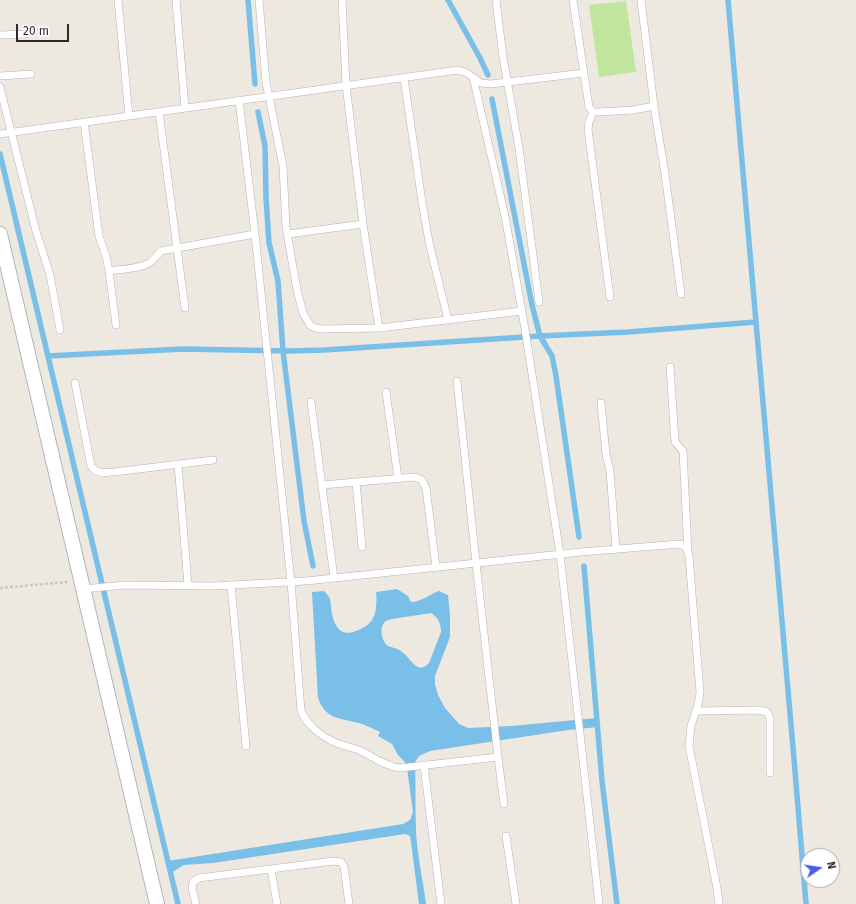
<!DOCTYPE html>
<html>
<head>
<meta charset="utf-8">
<style>
  body { margin:0 }
  #map { position:relative; width:856px; height:904px; overflow:hidden; background:#ede8e0; font-family:"Fira Sans",sans-serif }
  canvas { display:block }
  .north { position:absolute; left:800px; top:848px; width:40px; height:40px; box-sizing:border-box; background:#fff; border:1px solid #ababab; border-radius:50%; rotate:77deg; font-size:11px; font-weight:700; line-height:16px; text-align:center; color:#2c2c2c }
  .north::after { content:''; display:block; margin:auto; width:14px; height:18px; background:#4b59ee; clip-path:polygon(50% 0,100% 100%,50% 72%,0 100%) }
  .scale { position:absolute; left:16px; top:24px; width:53px; height:18px; box-sizing:border-box; border:2px solid #2c2c2c; border-top:0; padding-left:5px; font-size:12px; line-height:14px; white-space:nowrap; color:#2c2c2c; -webkit-text-stroke:3px #fff; paint-order:stroke }
</style>
</head>
<body>
<div id="map">
<canvas width="856" height="904"></canvas>
<div class="north">N</div>
<div class="scale">20 m</div>
</div>
<script>
const c = document.querySelector('canvas').getContext('2d');
c.lineJoin = 'round';
function fillPath(path, color) { c.fillStyle = color; c.fill(path, 'evenodd'); }
function strokePath(path, color, width, dash) { c.strokeStyle = color; c.lineWidth = width; c.lineCap = dash ? 'butt' : 'round'; c.setLineDash(dash || []); c.stroke(path); }
const pitch = new Path2D(`
  M 626,1 L 636,72 L 599,77 L 589,5 Z`);
const water = new Path2D(`
  M 397,589 L 408,596 L 411,602 C 421,602 430,594 439,591 L 448,595 L 450,615 L 450,637 L 435,676 L 435,684 L 438,695 L 445,708 L 459,724 L 468,728 L 511,726 L 597,718 L 598,727 L 568,730 L 430,751 L 419,756 L 415,762 C 416,785 415,808 416,830 C 417,855 423,880 426,904 L 419,904 L 411,842 L 410,836 L 405,834 L 213,863 L 184,865 L 171,873 L 168,861 L 403,824 L 410,820 L 413,812 L 407,768 L 405,762 L 398,755 L 392,744 L 378,736 L 380,732 C 373,729 366,725 359,723 C 340,718 326,720 318,698 L 312,592 L 324,591 C 326,593 329,596 330,599 C 331,603 331,609 332,614 C 337,636 348,637 366,626 C 377,619 377,604 376,592 ZM 431,613 C 438,617 441,624 441,632 L 429,663 C 426,666 423,669 418,667 C 412,664 408,656 402,652 C 398,648 393,648 388,646 C 381,641 379,626 386,621 C 387,620 391,619 392,619 Z`);
const stream = new Path2D(`
  M 248,0 L 255,84
  M 448,0 L 480,58 L 488,75
  M 728,0 L 794,759 L 806,904
  M 492,99 L 532,305 L 540,336 L 552,356 L 556,376 L 579,537
  M 258,112 L 265,146 L 266,197 L 269,243 L 278,281 L 283,351 L 304,521 L 313,566
  M 0,154 L 178,904
  M 48,356 L 183,349 L 288,351 L 324,350 L 540,336 L 628,332 L 756,322
  M 584,566 L 602,781 L 617,904`);
const path = new Path2D(`
  M 0,588 L 67,582`);
const service = new Path2D(`
  M 118,0 L 129,116
  M 176,0 L 185,108
  M 259,0 L 266,82 L 283,166 L 286,227 L 297,290 L 303,313 L 310,325 L 315,328 L 321,329 L 379,328 L 522,311
  M 342,0 L 346,85 L 363,224 L 379,328
  M 496,0 L 503,57 L 519,148 L 539,302
  M 573,0 L 589,107 L 593,112 L 598,112 L 633,110 L 654,106
  M 641,0 L 654,106 L 665,174 L 681,294
  M 0,35 L 25,34
  M 0,76 L 31,74
  M 473,77 L 505,216 L 525,329 L 560,554 L 599,904
  M 404,78 L 422,202 L 429,242 L 448,320
  M 0,87 L 36,231 L 50,275 L 60,330
  M 239,100 L 255,234 L 291,582 L 301,711 C 307,725 321,736 334,742 C 343,746 352,747 361,751 C 374,757 384,766 400,768 L 498,757 L 476,563 L 457,381
  M 159,112 L 185,308
  M 593,112 L 589,122 L 588,129 L 610,297
  M 84,122 L 99,236 L 106,256 L 109,271 L 116,325
  M 0,134 L 458,70 L 467,73 L 481,83 L 491,84 L 584,73
  M 288,234 L 363,224
  M 109,271 C 121,269 143,269 152,261 C 155,258 158,254 161,251 L 255,234
  M 670,367 L 675,442 L 683,451 L 688,552
  M 75,383 L 91,466 C 97,475 105,472 114,472 L 213,460
  M 386,392 L 398,478
  M 311,402 L 334,578
  M 601,403 L 606,454 L 610,471 L 616,549
  M 178,464 L 188,585
  M 356,482 L 362,547
  M 322,485 L 415,477 L 422,480 L 426,488 L 436,567
  M 231,585 L 246,746
  M 83,589 L 125,585 L 214,586 L 306,581 L 581,552 L 680,544 L 686,547 L 689,556 L 700,692 L 698,705 L 691,726 L 689,746 L 717,888 L 719,904
  M 696,711 L 758,710 L 767,712 L 770,718 L 770,773
  M 498,757 L 504,804
  M 424,765 L 441,904
  M 506,836 L 516,904
  M 271,869 L 277,904
  M 196,904 L 192,888 L 193,882 L 199,878 L 334,861 L 341,862 L 344,867 L 349,904`);
const minor = new Path2D(`
  M 0,234 L 157,904`);
fillPath(pitch, '#bfe69c');
fillPath(water, '#7abfe7');
strokePath(stream, '#7abfe7', 5.5);
strokePath(service, '#b3b4be', 8);
strokePath(minor, '#b3b4be', 16);
strokePath(path, '#c8c8c8', 2.5, [3, 2]);
strokePath(service, '#fff', 7);
strokePath(minor, '#fff', 14);
</script>
</body>
</html>
